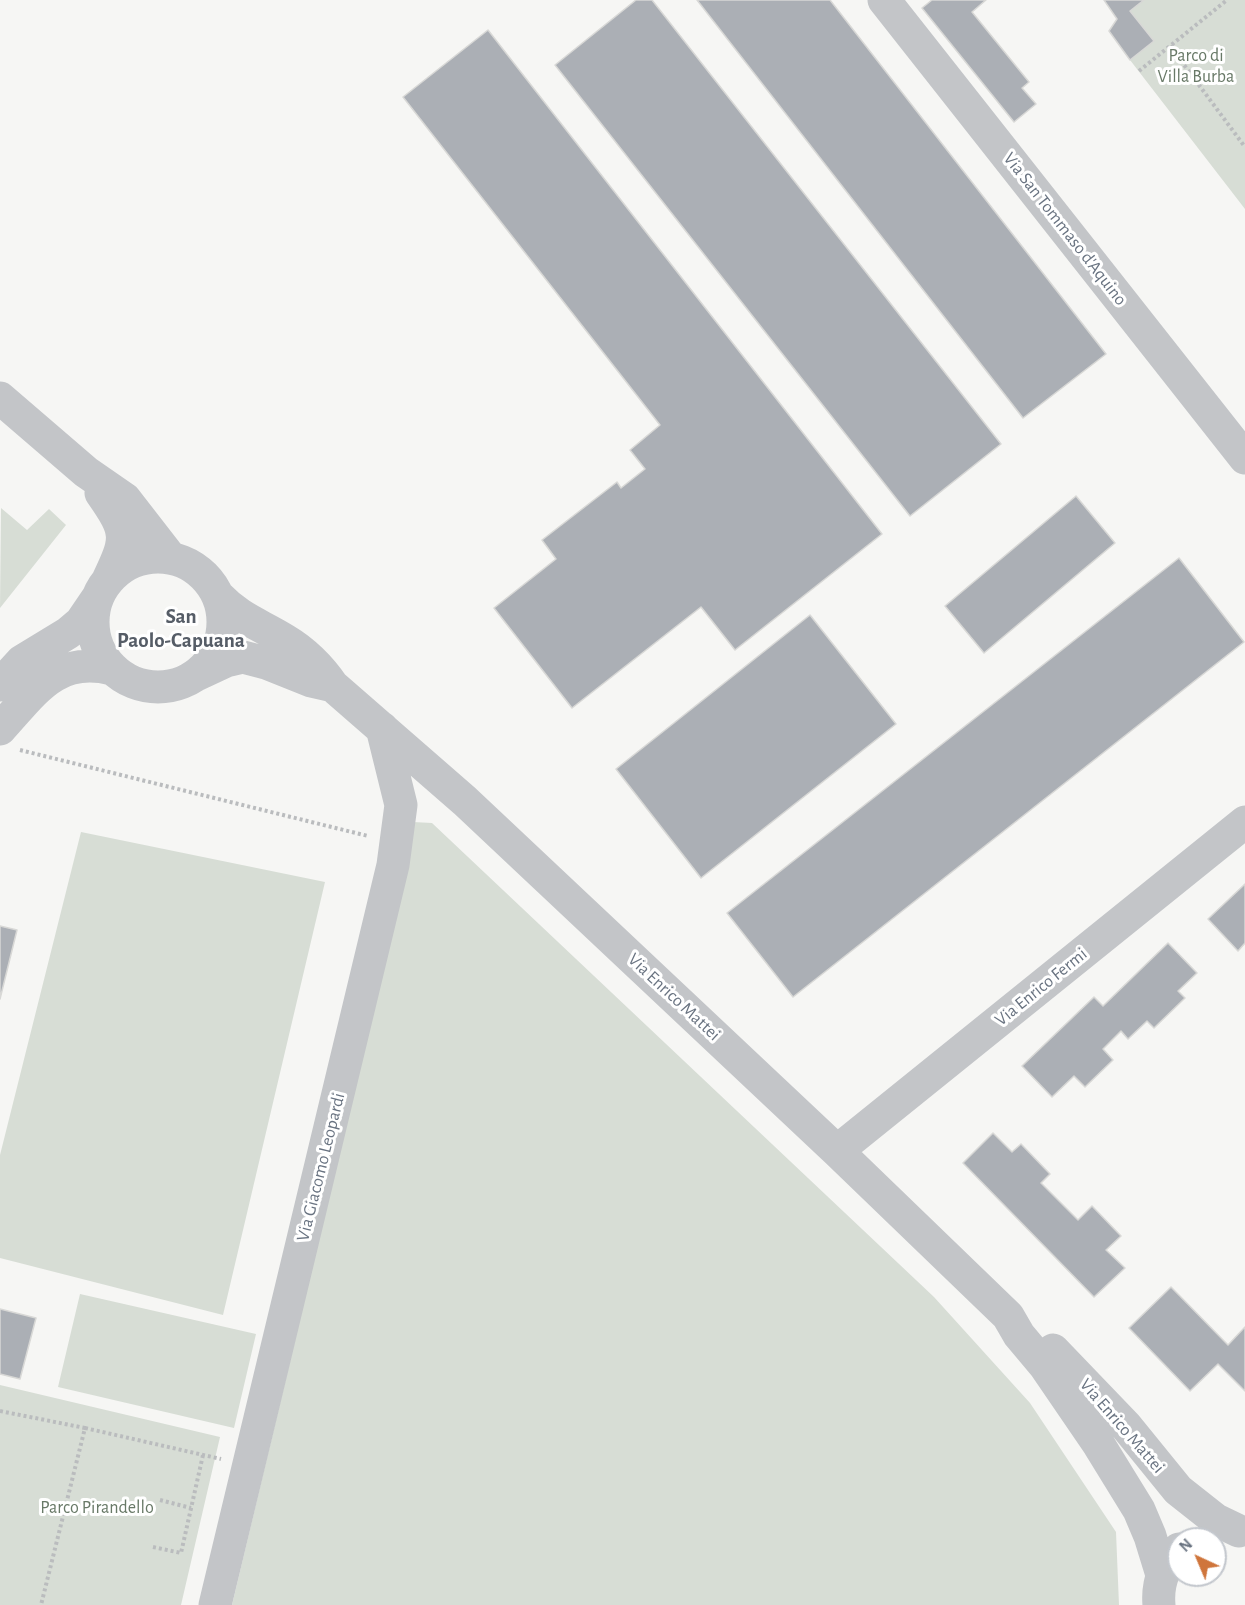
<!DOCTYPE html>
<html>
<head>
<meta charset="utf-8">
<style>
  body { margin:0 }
  #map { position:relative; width:1245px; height:1605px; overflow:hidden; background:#f6f6f4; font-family:"Alegreya Sans",sans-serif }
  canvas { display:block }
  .north { position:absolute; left:1167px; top:1527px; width:60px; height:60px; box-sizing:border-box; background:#fff; border:2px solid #c3c7cd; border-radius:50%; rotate:316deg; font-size:16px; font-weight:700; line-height:24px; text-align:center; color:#697381 }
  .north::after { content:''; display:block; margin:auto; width:21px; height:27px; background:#cf753b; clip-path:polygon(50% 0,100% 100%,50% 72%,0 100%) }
</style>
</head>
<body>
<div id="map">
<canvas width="1245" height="1605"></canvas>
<div class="north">N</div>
</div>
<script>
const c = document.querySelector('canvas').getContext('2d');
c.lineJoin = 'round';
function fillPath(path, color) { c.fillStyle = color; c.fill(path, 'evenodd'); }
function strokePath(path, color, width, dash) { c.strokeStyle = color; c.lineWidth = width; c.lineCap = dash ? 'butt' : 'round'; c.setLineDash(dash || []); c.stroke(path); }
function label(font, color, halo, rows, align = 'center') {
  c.font = font + ' "Alegreya Sans",sans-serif'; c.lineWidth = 6; c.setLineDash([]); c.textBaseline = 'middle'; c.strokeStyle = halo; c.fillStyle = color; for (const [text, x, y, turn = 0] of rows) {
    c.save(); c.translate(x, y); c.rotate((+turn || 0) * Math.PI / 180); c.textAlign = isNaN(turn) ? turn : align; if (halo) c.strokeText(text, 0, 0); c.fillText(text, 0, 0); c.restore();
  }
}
const green = new Path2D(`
  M 1144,0 L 1245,0 L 1245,209 L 1130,60 L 1154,41 L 1130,11 Z
  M 1,508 L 27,530 L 49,509 L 66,525 L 0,608 Z
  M 413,822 L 432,823 L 934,1297 L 1030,1403 L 1116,1532 L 1119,1605 L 232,1605 L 344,1134 Z
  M 81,832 L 325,882 L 223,1315 L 0,1258 L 0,1155 Z
  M 80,1294 L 256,1334 L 234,1428 L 58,1387 Z
  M 0,1385 L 220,1437 L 181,1605 L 0,1605 Z`);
const building = new Path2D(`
  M 636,0 L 652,0 L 1001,444 L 910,516 L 555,65 Z
  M 697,0 L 830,0 L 1106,354 L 1023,418 Z
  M 932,0 L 986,0 L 972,12 L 1029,82 L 1022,88 L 1036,104 L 1014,122 L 922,8 Z
  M 1104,0 L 1144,0 L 1130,11 L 1154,41 L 1130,60 L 1109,31 L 1117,19 Z
  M 488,30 L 882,534 L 735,650 L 701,607 L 572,708 L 494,608 L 556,559 L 542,540 L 617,482 L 621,488 L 645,469 L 630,450 L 660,425 L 403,97 Z
  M 1076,496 L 1115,543 L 984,653 L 945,606 Z
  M 1179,558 L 1244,642 L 793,997 L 727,913 Z
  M 810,615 L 896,724 L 701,878 L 616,769 Z
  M 1245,884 L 1245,943 L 1238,951 L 1208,919 Z
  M 0,926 L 17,930 L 0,999 Z
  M 1168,943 L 1197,973 L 1178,991 L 1185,998 L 1154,1028 L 1147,1021 L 1128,1039 L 1121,1031 L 1103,1049 L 1113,1060 L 1085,1087 L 1074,1076 L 1052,1097 L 1022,1066 L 1094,997 L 1103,1006 Z
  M 993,1133 L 1012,1152 L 1021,1144 L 1050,1174 L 1041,1183 L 1078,1220 L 1092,1206 L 1121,1236 L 1106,1250 L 1125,1268 L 1094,1297 L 963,1163 Z
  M 1171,1287 L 1228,1345 L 1245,1327 L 1245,1391 L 1218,1364 L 1190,1391 L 1129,1328 Z
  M 0,1309 L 36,1318 L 20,1379 L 0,1374 Z`);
const path = new Path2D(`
  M 1170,46 L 1245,147
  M 1139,71 L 1227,0
  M 20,750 L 368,836
  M 0,1411 L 85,1428 L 41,1605
  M 85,1428 L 221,1459
  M 160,1500 L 191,1508
  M 153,1547 L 181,1553 L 203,1455`);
const minor = new Path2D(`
  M 884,0 L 1245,458
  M 0,398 L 86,472 L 125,499 L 170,557
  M 101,493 C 129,533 128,538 107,582
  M93 622a65 65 0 1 1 130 0a65 65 0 1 1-130 0Z
  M 218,596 C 240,619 259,624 285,640 C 305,652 320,667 333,686 L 465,801 L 837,1151 L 1008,1316 L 1019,1335 L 1045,1366 L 1099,1445 L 1139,1510 L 1150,1536 L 1162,1575
  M 196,675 L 226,661 L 243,657 L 266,663 L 311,681 L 333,686
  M 0,685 L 22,661 L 68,633 L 81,622 L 98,597
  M 0,729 C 34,692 56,655 112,669
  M 837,1151 L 1245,822
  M 1053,1350 L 1126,1426 L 1178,1490 L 1216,1520 L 1239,1531
  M 215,1605 L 393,865 L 401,805 L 382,728
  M 1159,1605 C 1157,1583 1164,1565 1179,1549`);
const parkNames = [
  ["Parco di",1196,56],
  ["Villa Burba",1196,77],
  ["Parco Pirandello",97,1508]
];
const streetNames = [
  ["Via San Tommaso d'Aquino",1065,229,52],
  ["Via Enrico Fermi",1041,987,-39],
  ["Via Enrico Mattei",674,997,43],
  ["Via Giacomo Leopardi",321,1167,-76],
  ["Via Enrico Mattei",1122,1426,49]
];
const quarterNames = [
  ["San",181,617],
  ["Paolo-Capuana",181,641]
];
fillPath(green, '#d7ddd5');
fillPath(building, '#abafb5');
strokePath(building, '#d8d8d6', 1.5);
strokePath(path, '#babcbe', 4, [3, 3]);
strokePath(minor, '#c3c5c8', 33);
label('18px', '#687967', '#fff', parkNames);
label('18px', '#697381', '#fff', streetNames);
label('bold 21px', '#565d67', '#fff', quarterNames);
</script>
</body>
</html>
